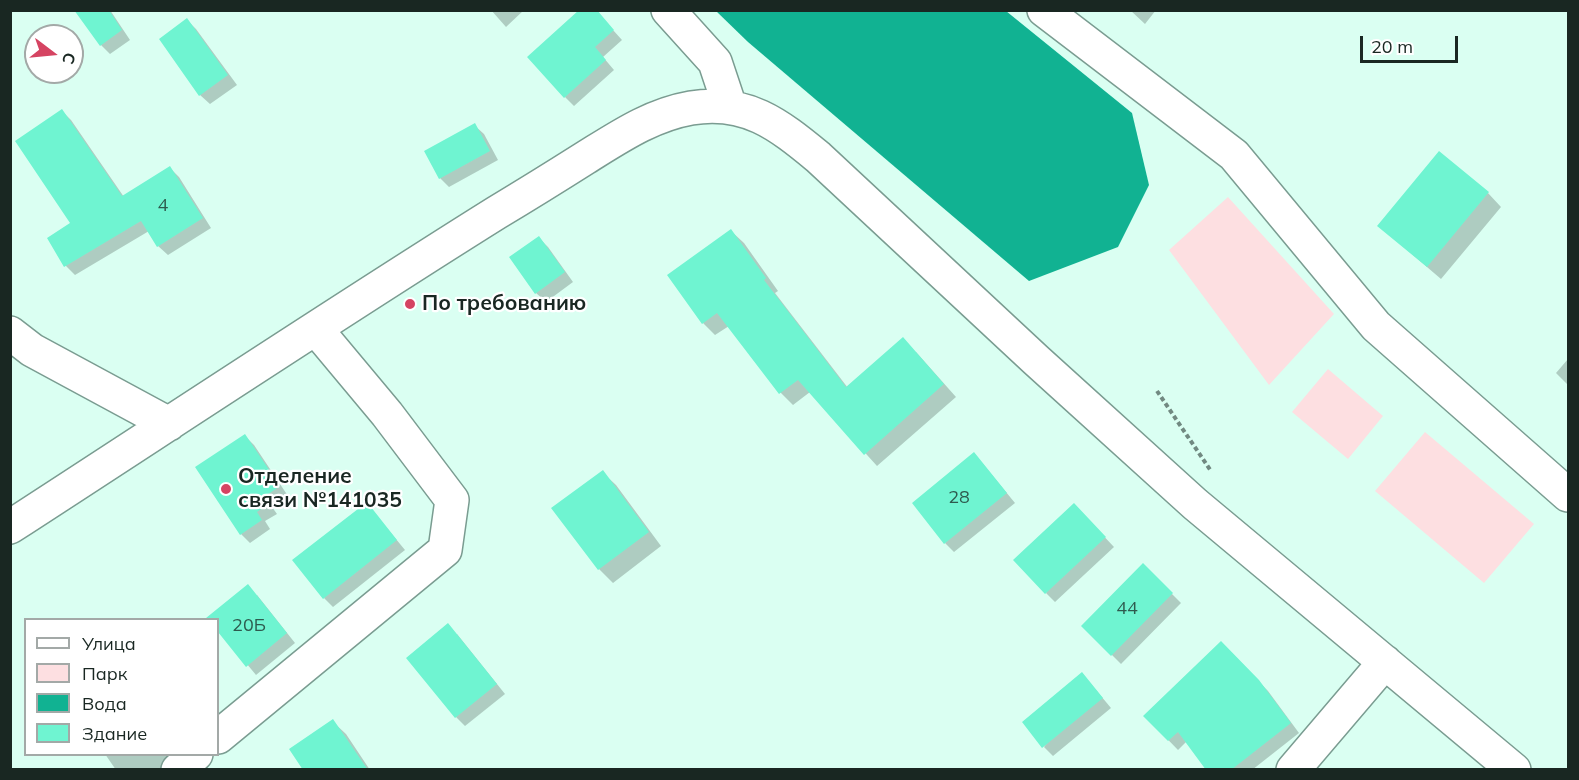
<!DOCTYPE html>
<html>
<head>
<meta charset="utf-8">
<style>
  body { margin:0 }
  #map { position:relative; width:1579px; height:780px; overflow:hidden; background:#dafff2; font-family:Mulish,sans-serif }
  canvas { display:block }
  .frame { position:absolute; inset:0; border:12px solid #192722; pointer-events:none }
  .legend { position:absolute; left:24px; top:618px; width:195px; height:138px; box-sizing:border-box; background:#fff; border:2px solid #a3a9a7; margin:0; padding:8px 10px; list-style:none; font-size:18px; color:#192722 }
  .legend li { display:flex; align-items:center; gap:12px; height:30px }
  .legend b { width:30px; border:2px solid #a3a9a7 }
  .north { position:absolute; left:24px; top:24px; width:60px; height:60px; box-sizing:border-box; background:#fff; border:2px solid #a3a9a7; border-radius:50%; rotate:106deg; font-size:16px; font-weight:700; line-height:24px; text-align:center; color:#192722 }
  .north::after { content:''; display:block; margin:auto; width:21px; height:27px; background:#d54462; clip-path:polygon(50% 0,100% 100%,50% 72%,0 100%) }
  .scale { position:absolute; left:1360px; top:36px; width:98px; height:27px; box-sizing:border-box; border:3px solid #192722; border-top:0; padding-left:8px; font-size:18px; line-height:21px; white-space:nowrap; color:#192722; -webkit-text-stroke:4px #fff; paint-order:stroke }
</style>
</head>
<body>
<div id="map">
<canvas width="1579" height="780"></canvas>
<div class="frame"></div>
<ul class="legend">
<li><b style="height:8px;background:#fff"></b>Улица</li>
<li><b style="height:16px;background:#fddfe1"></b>Парк</li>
<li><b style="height:16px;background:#11b292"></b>Вода</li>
<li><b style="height:16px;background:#6ff4d1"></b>Здание</li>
</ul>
<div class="north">С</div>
<div class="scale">20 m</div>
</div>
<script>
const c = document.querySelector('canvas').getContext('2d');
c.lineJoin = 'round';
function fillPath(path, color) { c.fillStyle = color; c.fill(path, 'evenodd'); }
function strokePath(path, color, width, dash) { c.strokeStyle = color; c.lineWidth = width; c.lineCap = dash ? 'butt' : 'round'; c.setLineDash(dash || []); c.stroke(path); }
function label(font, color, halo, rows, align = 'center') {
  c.font = font + ' Mulish,sans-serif'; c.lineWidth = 4.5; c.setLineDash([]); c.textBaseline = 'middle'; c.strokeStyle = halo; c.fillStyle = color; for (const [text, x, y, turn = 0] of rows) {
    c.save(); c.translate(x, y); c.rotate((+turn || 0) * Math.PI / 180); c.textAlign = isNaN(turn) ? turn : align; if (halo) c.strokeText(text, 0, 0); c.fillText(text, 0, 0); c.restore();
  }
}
const green = new Path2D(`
  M 1228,197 L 1334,314 L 1269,385 L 1169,250 Z
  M 1328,369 L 1383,416 L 1348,459 L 1292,412 Z
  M 1425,432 L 1534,524 L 1484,583 L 1375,491 Z`);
const water = new Path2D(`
  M 716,11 L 1006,11 L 1132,113 L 1149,185 L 1118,247 L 1029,281 L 748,42 Z`);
const shadow = new Path2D(`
  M 76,10 L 110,10 L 130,40 L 110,54 L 101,45 Z
  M 491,10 L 524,10 L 506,27 Z
  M 595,10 L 622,40 L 603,57 L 614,70 L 574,106 L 565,97 Z
  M 1130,10 L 1156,10 L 1145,24 Z
  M 187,20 L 196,29 L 237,85 L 210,104 L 200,95 Z
  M 62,111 L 71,120 L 124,197 L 170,168 L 179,177 L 211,228 L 168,255 L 158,246 L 149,231 L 75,275 L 66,266 L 49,238 L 73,224 Z
  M 474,125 L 484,134 L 498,160 L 449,187 L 440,178 Z
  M 1488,193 L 1501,207 L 1441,279 L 1379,226 Z
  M 731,231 L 744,243 L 778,291 L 775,293 L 848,388 L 916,352 L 956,397 L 877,466 L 810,392 L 793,405 L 781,393 L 729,326 L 715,335 L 703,323 Z
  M 539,238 L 548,247 L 573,282 L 546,302 L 536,293 Z
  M 1568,359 L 1568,385 L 1556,373 Z
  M 245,436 L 254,445 L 288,496 L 272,507 L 277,514 L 265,521 L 270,529 L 250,543 L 241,534 Z
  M 983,464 L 1015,503 L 954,552 L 945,543 Z
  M 602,472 L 616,485 L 661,546 L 613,583 L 599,569 L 554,509 Z
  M 367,504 L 405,550 L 333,607 L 324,598 Z
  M 1083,514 L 1114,547 L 1055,602 L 1046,593 Z
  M 1143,565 L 1181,603 L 1121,664 L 1083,626 Z
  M 257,595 L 295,643 L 256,675 L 218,629 L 218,620 Z
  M 457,634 L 505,694 L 465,726 L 456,717 Z
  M 1221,643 L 1268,691 L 1299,733 L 1252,770 L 1208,770 L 1187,741 L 1178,750 L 1145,716 Z
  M 1091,684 L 1111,708 L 1053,756 L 1044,747 Z
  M 332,721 L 346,734 L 370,770 L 305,770 Z
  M 105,754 L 178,754 L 158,770 L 116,770 Z`);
const building = new Path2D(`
  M 74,10 L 109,10 L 122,30 L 100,46 Z
  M 579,10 L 597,10 L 614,30 L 595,47 L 606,60 L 564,98 L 527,57 Z
  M 187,18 L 228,75 L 199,96 L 159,39 Z
  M 62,109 L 122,196 L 170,166 L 203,218 L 157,247 L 141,221 L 64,267 L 47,238 L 70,223 L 15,141 Z
  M 475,123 L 490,151 L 439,179 L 424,151 Z
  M 1439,151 L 1489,192 L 1427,267 L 1377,226 Z
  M 731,229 L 766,278 L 764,280 L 846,387 L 903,337 L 944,384 L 864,455 L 798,380 L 779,394 L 717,313 L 702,324 L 667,275 Z
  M 539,236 L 565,272 L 535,294 L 509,257 Z
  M 245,434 L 280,486 L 264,497 L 268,504 L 257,512 L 262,520 L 240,535 L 195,467 Z
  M 974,452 L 1007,493 L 944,544 L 912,503 Z
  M 603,470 L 649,532 L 598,570 L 551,508 Z
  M 367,502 L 397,540 L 323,599 L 292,560 Z
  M 1074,503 L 1106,537 L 1045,594 L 1013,560 Z
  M 1143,563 L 1173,593 L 1111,656 L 1081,626 Z
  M 248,584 L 287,633 L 246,667 L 218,632 L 218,620 L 208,620 L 206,618 Z
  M 448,623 L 497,684 L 455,718 L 406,658 Z
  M 1221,641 L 1259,680 L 1291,723 L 1231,770 L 1206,770 L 1178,732 L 1168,741 L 1143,716 Z
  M 1082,672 L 1103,698 L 1042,748 L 1022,722 Z
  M 333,719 L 368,770 L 303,770 L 289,749 Z`);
const path = new Path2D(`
  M 1157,391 L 1211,471`);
const minor = new Path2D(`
  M 668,10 L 715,62 L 730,107
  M 1044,10 L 1234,155 L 1376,326 L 1568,495
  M 10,333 L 32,350 L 169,424
  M 10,527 C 172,422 333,315 496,213 C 526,195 555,177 585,158 C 619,137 651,115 691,108 C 746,99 778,124 818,157 L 1036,360 L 1195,504 L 1514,770
  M 218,737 L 445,550 L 452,500 L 387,414 L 316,329
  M 178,770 L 196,754
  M 1293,770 L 1385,662`);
const markers = [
  [410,304,6,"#d54462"],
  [226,489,6,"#d54462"]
];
const numberNames = [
  ["4",163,206],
  ["28",959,498],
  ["44",1127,609],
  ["20Б",249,626]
];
const poiNames = [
  ["По требованию",422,304],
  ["Отделение",238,477],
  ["связи №141035",238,501]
];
fillPath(green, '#fddfe1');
fillPath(water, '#11b292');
fillPath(shadow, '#0003');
fillPath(building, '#6ff4d1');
strokePath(minor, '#7a9c91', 36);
strokePath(path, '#718981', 4, [4.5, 3]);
strokePath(minor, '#fff', 33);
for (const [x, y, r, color] of markers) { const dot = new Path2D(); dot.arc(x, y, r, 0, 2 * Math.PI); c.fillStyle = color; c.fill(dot); strokePath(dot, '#fff', 2); }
label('18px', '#2e5a4e', null, numberNames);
label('bold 21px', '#192722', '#fff', poiNames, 'left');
</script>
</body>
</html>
